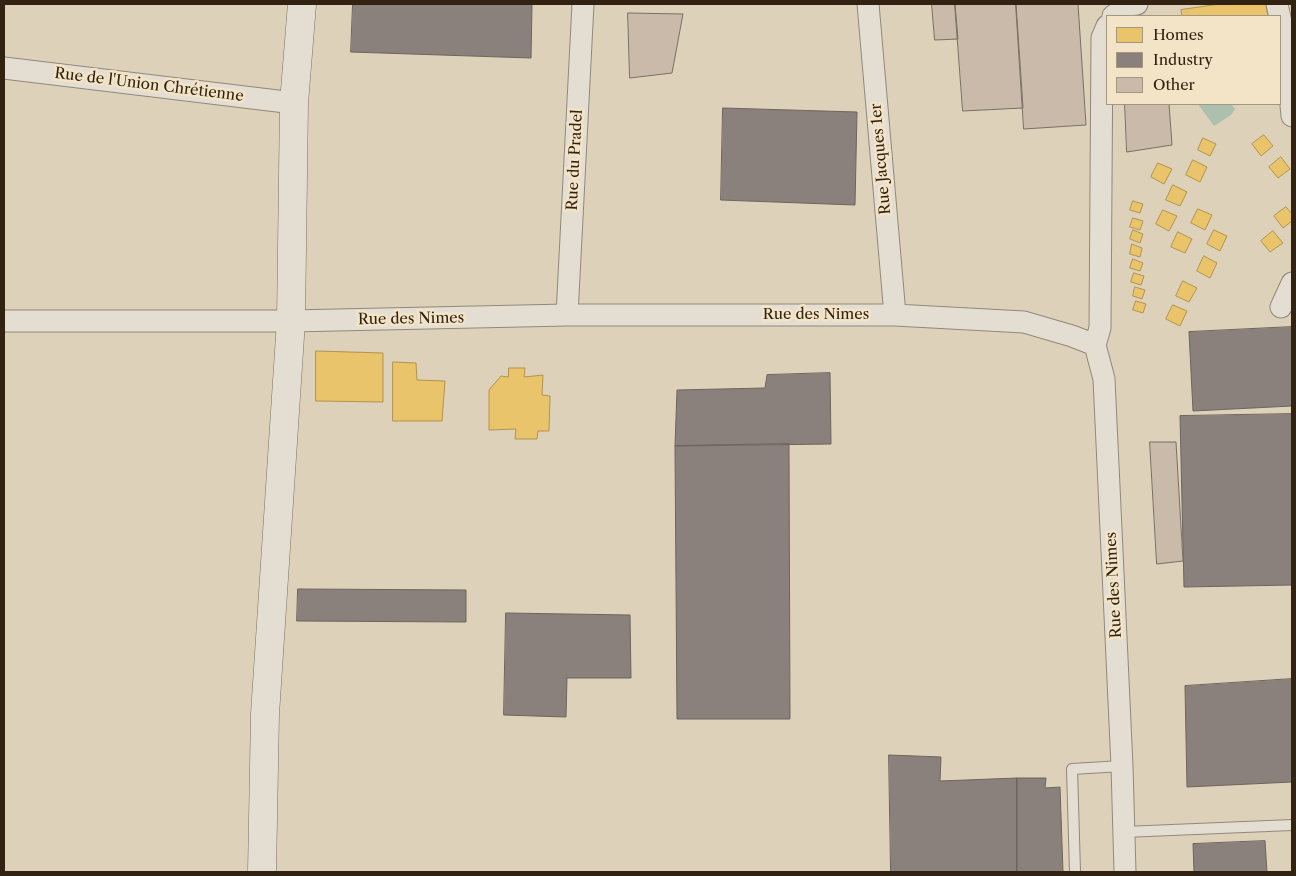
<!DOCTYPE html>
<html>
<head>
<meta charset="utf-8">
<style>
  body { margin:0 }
  #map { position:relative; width:1296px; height:876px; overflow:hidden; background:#ddd1ba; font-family:"Libre Caslon Text",serif }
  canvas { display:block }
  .frame { position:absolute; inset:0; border:5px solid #312211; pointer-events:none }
  .legend { position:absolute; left:1106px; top:15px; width:175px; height:90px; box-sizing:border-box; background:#f3e4c8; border:1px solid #a5967f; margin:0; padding:6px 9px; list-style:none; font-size:15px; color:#312211 }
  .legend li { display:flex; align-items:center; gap:10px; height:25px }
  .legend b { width:25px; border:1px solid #a5967f }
</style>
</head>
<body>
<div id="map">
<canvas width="1296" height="876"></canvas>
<div class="frame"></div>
<ul class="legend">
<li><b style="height:14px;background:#e9c46a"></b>Homes</li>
<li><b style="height:14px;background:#8a817c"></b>Industry</li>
<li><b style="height:14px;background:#c9baa9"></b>Other</li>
</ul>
</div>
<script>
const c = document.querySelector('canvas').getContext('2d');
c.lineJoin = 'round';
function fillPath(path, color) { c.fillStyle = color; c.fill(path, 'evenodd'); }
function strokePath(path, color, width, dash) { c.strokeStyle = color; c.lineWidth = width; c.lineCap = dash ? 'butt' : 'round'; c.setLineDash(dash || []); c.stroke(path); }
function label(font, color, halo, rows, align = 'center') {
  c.font = font + ' "Libre Caslon Text",serif'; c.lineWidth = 5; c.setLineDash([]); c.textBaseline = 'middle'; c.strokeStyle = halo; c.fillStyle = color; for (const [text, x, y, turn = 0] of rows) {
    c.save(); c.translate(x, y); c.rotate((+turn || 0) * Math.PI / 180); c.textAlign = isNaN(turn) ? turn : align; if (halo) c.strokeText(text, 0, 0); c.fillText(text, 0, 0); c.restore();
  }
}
const water = new Path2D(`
  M 1198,104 L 1231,104 L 1235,109 L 1231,115 L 1214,126 Z`);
const homes = new Path2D(`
  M 1220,4 L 1266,4 L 1268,16 L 1182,16 L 1181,10 Z
  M 1264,135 L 1273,146 L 1261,156 L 1252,144 Z
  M 1203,138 L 1216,144 L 1210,156 L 1198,150 Z
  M 1281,157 L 1290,169 L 1278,178 L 1269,167 Z
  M 1193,160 L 1207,167 L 1200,182 L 1186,175 Z
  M 1158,163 L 1172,169 L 1164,184 L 1151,177 Z
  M 1173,185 L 1187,192 L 1180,206 L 1166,200 Z
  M 1133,201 L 1143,204 L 1140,213 L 1130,210 Z
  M 1286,207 L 1292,214 L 1292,221 L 1283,228 L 1274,216 Z
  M 1198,209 L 1212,215 L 1205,230 L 1191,223 Z
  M 1163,210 L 1177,216 L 1169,231 L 1156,224 Z
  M 1133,218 L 1143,221 L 1140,230 L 1130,227 Z
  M 1133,230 L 1143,234 L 1140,243 L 1130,239 Z
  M 1214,230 L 1227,236 L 1220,251 L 1207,244 Z
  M 1273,231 L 1283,243 L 1270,252 L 1261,241 Z
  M 1178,232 L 1192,239 L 1185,253 L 1171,247 Z
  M 1132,244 L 1142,248 L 1140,257 L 1130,254 Z
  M 1204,256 L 1217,263 L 1210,278 L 1197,271 Z
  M 1133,259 L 1143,263 L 1140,271 L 1130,268 Z
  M 1134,273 L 1144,276 L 1141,285 L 1131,282 Z
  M 1183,281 L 1197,288 L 1189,302 L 1176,296 Z
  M 1135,287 L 1145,290 L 1142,299 L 1133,296 Z
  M 1136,301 L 1146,304 L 1143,313 L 1133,310 Z
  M 1173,305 L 1187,311 L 1180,326 L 1166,319 Z
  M 316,351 L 383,353 L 383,402 L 316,401 Z
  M 393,362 L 416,363 L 417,380 L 445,381 L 442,421 L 393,421 Z
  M 509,368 L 525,368 L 524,377 L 543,375 L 542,395 L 550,396 L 549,431 L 538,431 L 537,439 L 515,439 L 516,429 L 489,430 L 489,390 L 501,376 L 508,377 Z`);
const industry = new Path2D(`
  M 353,4 L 532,4 L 531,58 L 351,52 Z
  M 723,108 L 857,112 L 855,205 L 721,200 Z
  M 1292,327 L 1292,406 L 1193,411 L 1189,332 Z
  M 830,373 L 831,444 L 675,446 L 677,390 L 765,388 L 767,375 Z
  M 1292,414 L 1292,585 L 1184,587 L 1180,416 Z
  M 789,444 L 790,719 L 677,719 L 675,446 Z
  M 298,589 L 466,590 L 466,622 L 297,621 Z
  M 506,613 L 630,615 L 631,678 L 567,678 L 566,717 L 504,715 Z
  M 1292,679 L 1292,782 L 1187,787 L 1185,686 Z
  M 889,755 L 941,757 L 940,781 L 1017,778 L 1017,872 L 891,872 Z
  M 1017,778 L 1046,778 L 1045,788 L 1060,787 L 1063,872 L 1017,872 Z
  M 1265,841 L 1267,872 L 1194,872 L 1193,844 Z`);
const building = new Path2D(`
  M 932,4 L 955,4 L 958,39 L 935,40 Z
  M 955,4 L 1016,4 L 1023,108 L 963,111 Z
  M 1016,4 L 1078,4 L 1086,125 L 1024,129 Z
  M 628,13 L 683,14 L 672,73 L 630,78 Z
  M 1125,104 L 1169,104 L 1172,145 L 1127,152 Z
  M 1150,442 L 1176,442 L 1183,561 L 1157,564 Z`);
const lane = new Path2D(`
  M 1124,832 L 1292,825
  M 1075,872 L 1072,769 L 1122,766`);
const street = new Path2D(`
  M 868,4 L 895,315
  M 1277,4 L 1285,41 L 1292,116
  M 1113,16 L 1128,5 L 1137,4
  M 4,68 L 294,103
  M 1281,307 L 1292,283
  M 567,315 L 583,4
  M 4,321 L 291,321 L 567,315 L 895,315 L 1024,322 L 1072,336 L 1095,345 L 1104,379 L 1122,766 L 1125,872
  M 1095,345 L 1100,328 L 1102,38 L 1107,26`);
const secondary = new Path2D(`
  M 262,872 L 265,714 L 291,321 L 294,103 L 302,4`);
const streetNames = [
  ["Rue de l'Union Chrétienne",149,85,7],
  ["Rue Jacques 1er",881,159,-95],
  ["Rue du Pradel",575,160,-87],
  ["Rue des Nimes",816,315],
  ["Rue des Nimes",411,319,-1],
  ["Rue des Nimes",1114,585,-93]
];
fillPath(water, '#adc0ad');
fillPath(homes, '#e9c46a');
strokePath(homes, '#b2934f', 1);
fillPath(industry, '#8a817c');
strokePath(industry, '#6f645c', 1);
fillPath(building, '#c9baa9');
strokePath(building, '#797063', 1);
strokePath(lane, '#91887a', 12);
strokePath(street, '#91887a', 23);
strokePath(secondary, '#797063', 29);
strokePath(lane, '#e4ded2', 10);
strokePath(street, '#e4ded2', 21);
strokePath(secondary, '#e4ded2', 28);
label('15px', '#312211', '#f3e4c8', streetNames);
</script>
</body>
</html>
